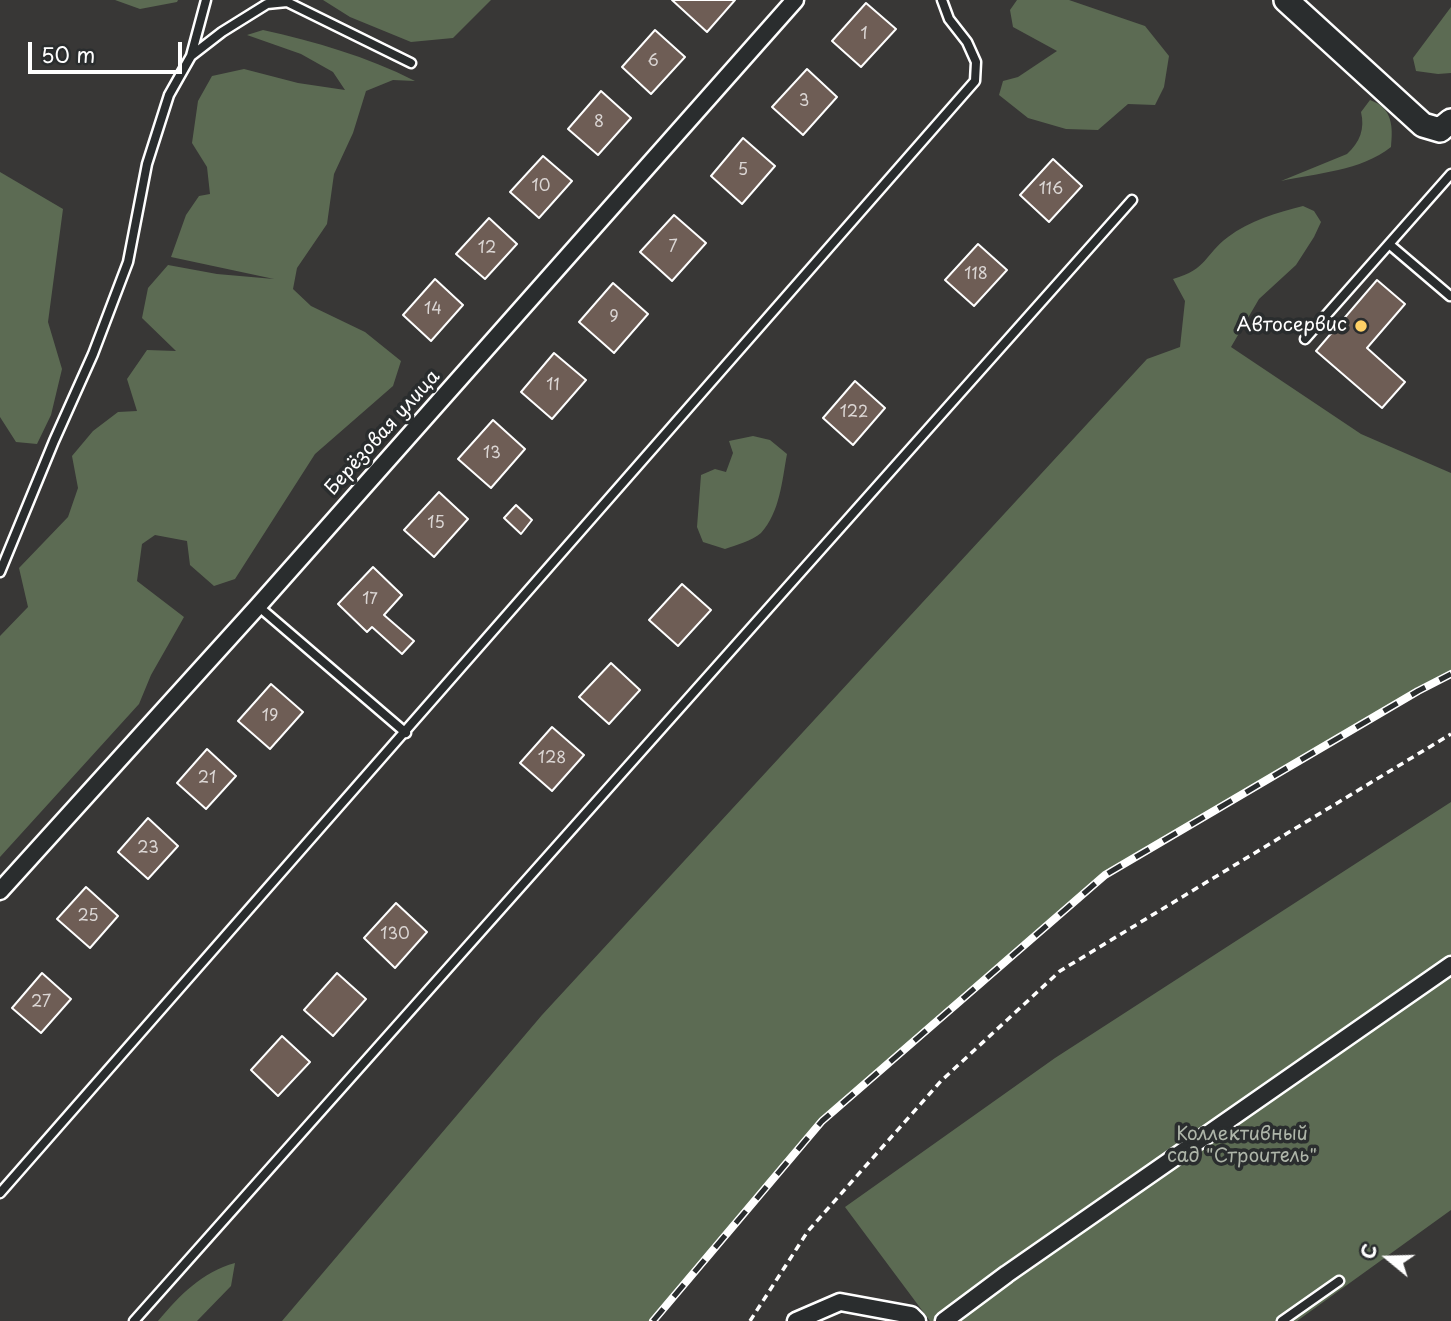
<!DOCTYPE html>
<html>
<head>
<meta charset="utf-8">
<style>
  body { margin:0 }
  #map { position:relative; width:1451px; height:1321px; overflow:hidden; background:#383736; font-family:"Playpen Sans",sans-serif }
  canvas { display:block }
  .north { position:absolute; left:1353px; top:1223px; width:70px; height:70px; -webkit-text-stroke:5px #2a2d2e; paint-order:stroke; rotate:289deg; font-size:19px; font-weight:700; line-height:28px; text-align:center; color:#fff }
  .north::after { content:''; display:block; margin:auto; width:24px; height:32px; background:#fff; clip-path:polygon(50% 0,100% 100%,50% 72%,0 100%) }
  .scale { position:absolute; left:28px; top:42px; width:154px; height:32px; box-sizing:border-box; border:4px solid #fff; border-top:0; padding-left:9px; font-size:21px; line-height:24px; white-space:nowrap; color:#fff; -webkit-text-stroke:5px #2a2d2e; paint-order:stroke }
</style>
</head>
<body>
<div id="map">
<canvas width="1451" height="1321"></canvas>
<div class="north">С</div>
<div class="scale">50 m</div>
</div>
<script>
const c = document.querySelector('canvas').getContext('2d');
c.lineJoin = 'round';
function fillPath(path, color) { c.fillStyle = color; c.fill(path, 'evenodd'); }
function strokePath(path, color, width, dash) { c.strokeStyle = color; c.lineWidth = width; c.lineCap = dash ? 'butt' : 'round'; c.setLineDash(dash || []); c.stroke(path); }
function label(font, color, halo, rows, align = 'center') {
  c.font = font + ' "Playpen Sans",sans-serif'; c.lineWidth = 7; c.setLineDash([]); c.textBaseline = 'middle'; c.strokeStyle = halo; c.fillStyle = color; for (const [text, x, y, turn = 0] of rows) {
    c.save(); c.translate(x, y); c.rotate((+turn || 0) * Math.PI / 180); c.textAlign = isNaN(turn) ? turn : align; if (halo) c.strokeText(text, 0, 0); c.fillText(text, 0, 0); c.restore();
  }
}
const green = new Path2D(`
  M 115,0 L 178,0 L 177,2 L 140,9 Z
  M 323,0 L 491,0 L 453,38 L 411,42 L 350,17 Z
  M 1017,0 L 1069,0 L 1145,26 L 1169,56 L 1164,87 L 1155,105 L 1128,104 L 1098,130 L 1066,129 L 1028,118 L 999,95 L 1003,81 L 1018,77 L 1057,51 L 1013,27 L 1010,10 Z
  M 1451,7 L 1451,73 L 1438,74 L 1416,71 L 1413,58 Z
  M 263,30 C 316,42 366,56 415,81 L 393,80 L 366,91 L 353,133 L 334,174 L 327,224 L 297,268 L 293,289 L 311,306 L 365,332 L 401,361 L 393,386 L 315,454 L 235,579 L 214,586 L 190,565 L 187,541 L 155,535 L 142,544 L 137,581 L 184,617 L 151,675 L 139,704 L 0,857 L 0,636 L 28,607 L 19,568 L 68,517 L 78,488 L 72,456 L 93,431 L 118,412 L 137,411 L 127,379 L 147,350 L 176,351 L 142,318 L 148,288 L 168,265 L 217,274 L 274,279 L 171,257 L 186,215 L 199,196 L 210,194 L 207,167 L 192,143 L 198,101 L 212,76 L 244,69 L 298,83 L 345,90 L 333,72 L 301,54 L 247,35 Z
  M 1370,100 C 1393,108 1393,127 1391,147 C 1361,171 1317,173 1281,181 L 1347,154 C 1360,142 1365,129 1361,112 Z
  M 0,172 L 63,209 L 48,322 L 62,369 L 51,415 L 37,444 L 16,442 L 0,417 Z
  M 1303,206 L 1314,211 L 1321,222 L 1314,237 L 1296,265 L 1259,299 L 1231,347 L 1361,434 L 1451,473 L 1451,672 L 1105,875 L 822,1121 L 653,1321 L 282,1321 L 542,1015 L 1147,359 L 1180,347 L 1185,301 L 1173,279 C 1208,269 1204,255 1228,237 C 1249,221 1278,212 1303,206 Z
  M 753,436 L 770,440 L 787,454 C 782,481 780,512 761,533 C 752,541 736,545 725,549 L 703,542 L 697,527 L 701,475 L 715,469 L 726,472 L 733,453 L 729,441 Z
  M 1451,802 L 1451,1210 L 1297,1321 L 930,1321 L 845,1207 L 1055,1058 Z
  M 235,1263 L 231,1286 L 197,1321 L 158,1321 C 180,1295 202,1272 235,1263 Z`);
const building = new Path2D(`
  M 672,0 L 735,0 L 707,32 Z
  M 866,3 L 896,29 L 861,67 L 832,41 Z
  M 655,30 L 685,57 L 651,94 L 622,67 Z
  M 807,69 L 837,97 L 803,135 L 772,107 Z
  M 601,91 L 631,118 L 598,155 L 568,129 Z
  M 743,138 L 775,166 L 742,204 L 711,176 Z
  M 543,156 L 572,181 L 539,218 L 510,192 Z
  M 1053,159 L 1082,186 L 1049,222 L 1020,195 Z
  M 674,215 L 706,243 L 672,281 L 640,252 Z
  M 489,218 L 517,244 L 485,279 L 456,254 Z
  M 978,244 L 1007,270 L 974,306 L 945,280 Z
  M 435,279 L 463,305 L 431,341 L 403,315 Z
  M 1377,280 L 1405,304 L 1367,348 L 1405,382 L 1382,408 L 1316,351 Z
  M 613,283 L 648,314 L 614,353 L 579,322 Z
  M 554,353 L 586,380 L 552,419 L 521,392 Z
  M 855,381 L 885,408 L 853,445 L 823,418 Z
  M 493,420 L 525,449 L 491,488 L 458,459 Z
  M 439,492 L 468,519 L 434,557 L 404,530 Z
  M 516,505 L 532,520 L 521,534 L 504,518 Z
  M 373,567 L 402,595 L 384,615 L 414,641 L 402,654 L 372,627 L 367,632 L 338,604 Z
  M 682,584 L 711,610 L 678,646 L 649,620 Z
  M 611,663 L 640,690 L 609,724 L 579,697 Z
  M 271,684 L 303,712 L 270,749 L 238,721 Z
  M 552,727 L 584,755 L 552,791 L 520,763 Z
  M 207,749 L 236,776 L 206,809 L 177,783 Z
  M 148,818 L 178,846 L 148,879 L 118,852 Z
  M 86,887 L 118,916 L 90,948 L 57,919 Z
  M 396,903 L 427,932 L 395,968 L 364,938 Z
  M 42,973 L 71,999 L 41,1033 L 12,1008 Z
  M 337,973 L 366,999 L 333,1036 L 304,1010 Z
  M 282,1036 L 310,1062 L 278,1096 L 251,1070 Z`);
const path = new Path2D(`
  M 750,1321 L 808,1231 L 941,1081 L 1060,971 L 1451,734`);
const lane = new Path2D(`
  M 191,56 L 206,0
  M 1389,244 L 1450,296
  M 1305,339 L 1451,174
  M 0,572 L 54,441 L 93,354 L 128,262 L 147,164 L 169,95 L 191,56 L 222,32 L 267,4 L 287,2 L 411,63
  M 258,606 L 406,733
  M 0,1193 L 975,81 L 976,62 L 967,42 L 949,19 L 942,0
  M 134,1321 L 1132,200
  M 1282,1321 L 1339,1281`);
const street = new Path2D(`
  M 0,891 L 258,606 L 795,0
  M 796,1321 L 840,1302 L 911,1315 L 917,1321
  M 944,1321 L 1007,1274 L 1451,965`);
const secondary = new Path2D(`
  M 1286,0 L 1423,125 L 1440,130 L 1451,121`);
const rail = new Path2D(`
  M 653,1321 L 822,1121 L 1105,875 L 1418,691 L 1451,674`);
const markers = [
  [1361,326,7,"#ffd166"]
];
const numberNames = [
  ["1",864,35],
  ["6",653,62],
  ["3",804,102],
  ["8",599,123],
  ["5",743,171],
  ["10",541,187],
  ["116",1051,190],
  ["7",673,248],
  ["12",487,249],
  ["118",976,275],
  ["14",433,310],
  ["9",614,318],
  ["11",553,386],
  ["122",854,413],
  ["13",492,454],
  ["15",436,524],
  ["17",370,600],
  ["19",270,717],
  ["128",552,759],
  ["21",207,779],
  ["23",148,849],
  ["25",88,917],
  ["130",395,935],
  ["27",41,1003]
];
const poiNames = [
  ["Автосервис",1347,326]
];
const streetNames = [
  ["Берёзовая улица",383,433,-48]
];
const parkNames = [
  ["Коллективный",1242,1135],
  ["сад \"Строитель\"",1242,1157]
];
fillPath(green, '#5c6b53');
fillPath(building, '#6e5d55');
strokePath(building, '#fff', 2);
strokePath(lane, '#fff', 13);
strokePath(street, '#fff', 21);
strokePath(secondary, '#fff', 28);
strokePath(path, '#fff', 3.5, [7, 5]);
strokePath(lane, '#2a2d2e', 8);
strokePath(street, '#2a2d2e', 16);
strokePath(secondary, '#2a2d2e', 23);
strokePath(rail, '#fff', 8);
strokePath(rail, '#2a2d2e', 5, [16]);
for (const [x, y, r, color] of markers) { const dot = new Path2D(); dot.arc(x, y, r, 0, 2 * Math.PI); c.fillStyle = color; c.fill(dot); strokePath(dot, '#2a2d2e', 2.5); }
label('16px', '#dbd6d4', null, numberNames);
label('19px', '#fff', '#2a2d2e', poiNames, 'right');
label('19px', '#fff', '#2a2d2e', streetNames);
label('19px', '#aeb5a9', '#2a2d2e', parkNames);
</script>
</body>
</html>
